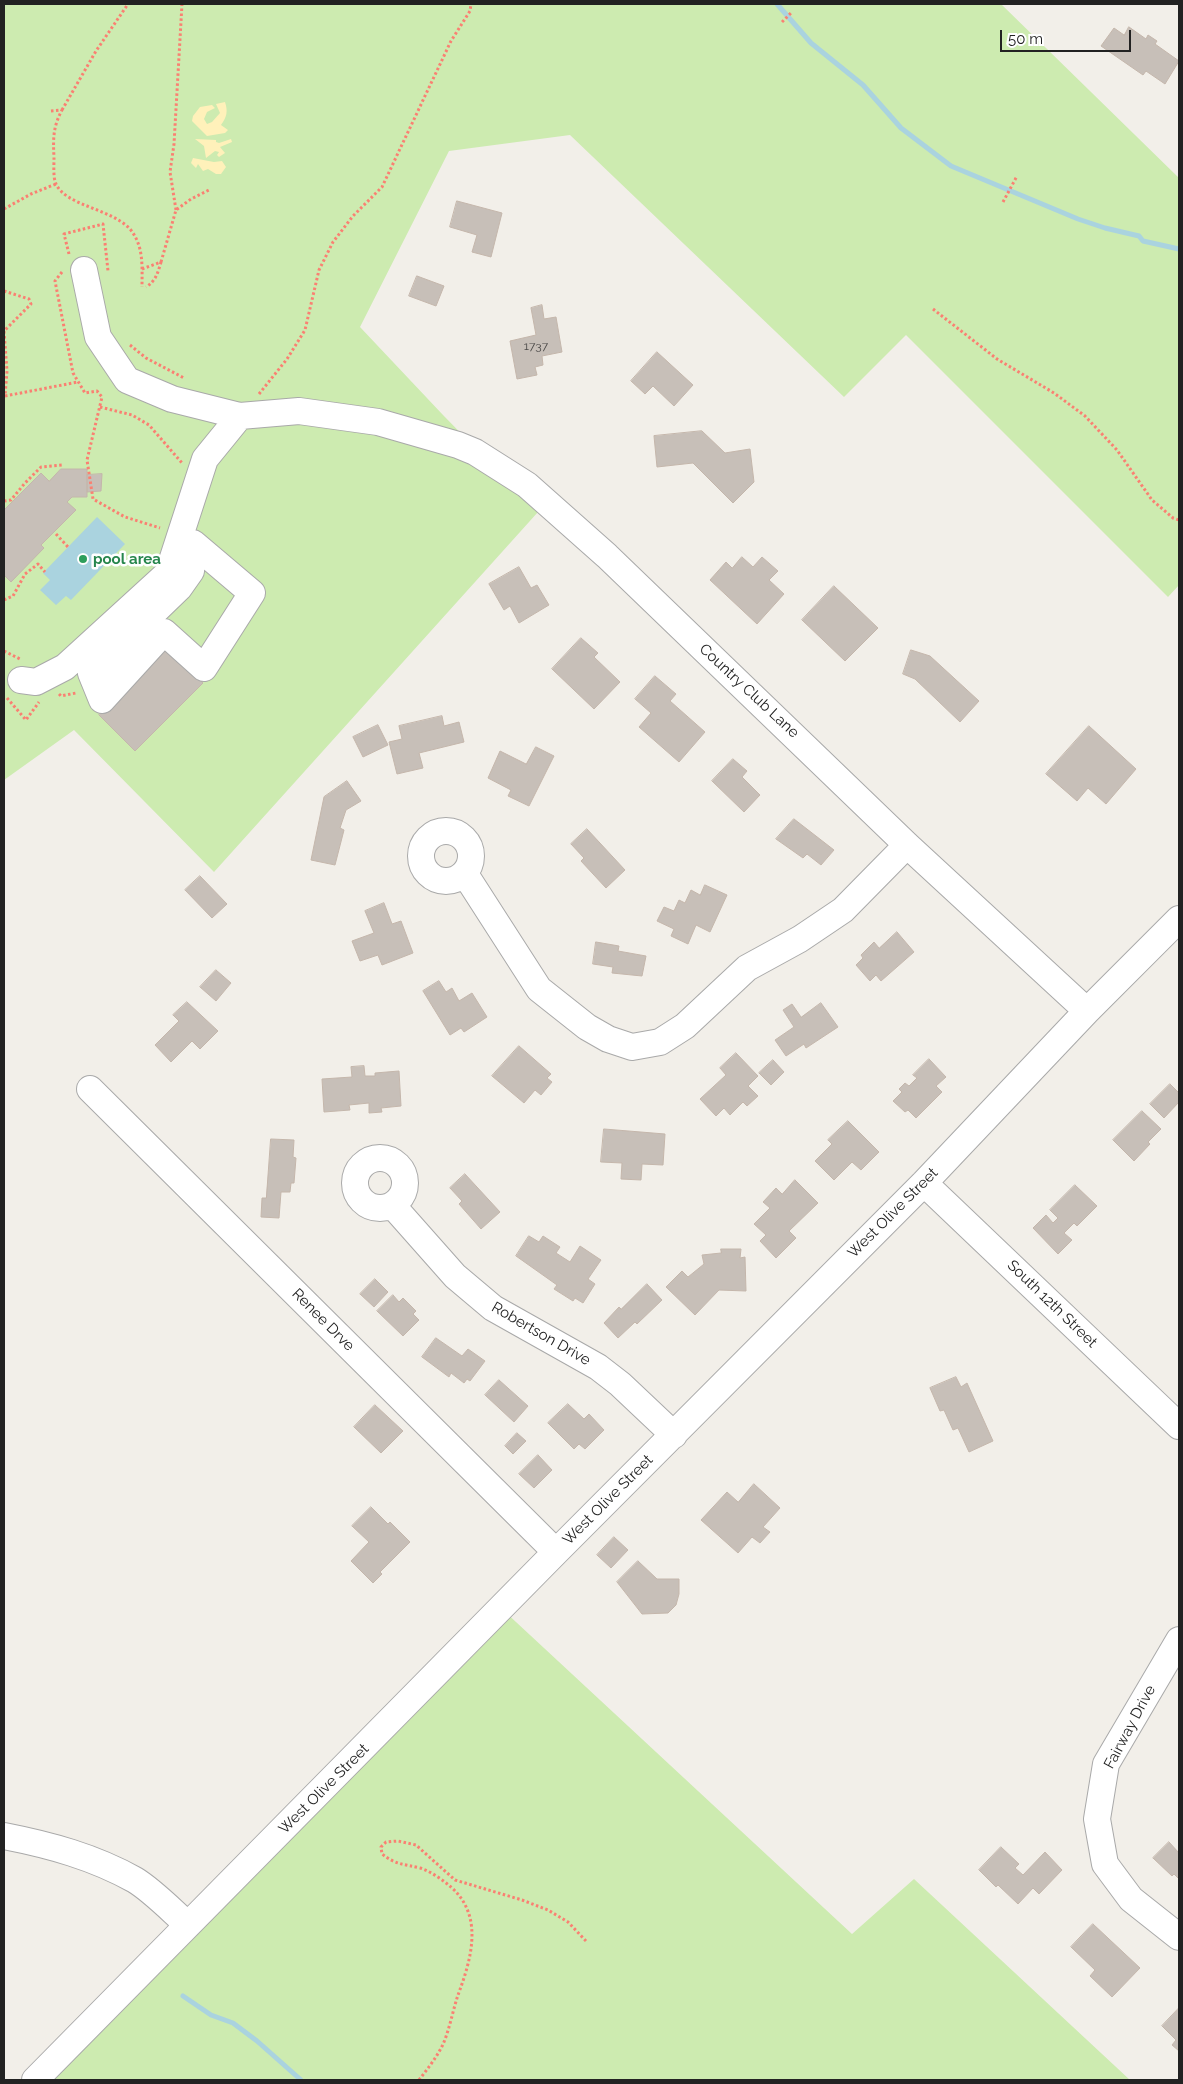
<!DOCTYPE html>
<html>
<head>
<meta charset="utf-8">
<style>
  body { margin:0 }
  #map { position:relative; width:1183px; height:2084px; overflow:hidden; background:#f2efe9; font-family:Raleway,sans-serif }
  canvas { display:block }
  .frame { position:absolute; inset:0; border:5px solid #222; pointer-events:none }
  .scale { position:absolute; left:1000px; top:30px; width:131px; height:22px; box-sizing:border-box; border:2px solid #222; border-top:0; padding-left:6px; font-size:15px; line-height:18px; white-space:nowrap; color:#222; -webkit-text-stroke:4px #fff; paint-order:stroke }
</style>
</head>
<body>
<div id="map">
<canvas width="1183" height="2084"></canvas>
<div class="frame"></div>
<div class="scale">50 m</div>
</div>
<script>
const c = document.querySelector('canvas').getContext('2d');
c.lineJoin = 'round';
function fillPath(path, color) { c.fillStyle = color; c.fill(path, 'evenodd'); }
function strokePath(path, color, width, dash) { c.strokeStyle = color; c.lineWidth = width; c.lineCap = dash ? 'butt' : 'round'; c.setLineDash(dash || []); c.stroke(path); }
function label(font, color, halo, rows, align = 'center') {
  c.font = font + ' Raleway,sans-serif'; c.lineWidth = 5; c.setLineDash([]); c.textBaseline = 'middle'; c.strokeStyle = halo; c.fillStyle = color; for (const [text, x, y, turn = 0] of rows) {
    c.save(); c.translate(x, y); c.rotate((+turn || 0) * Math.PI / 180); c.textAlign = isNaN(turn) ? turn : align; if (halo) c.strokeText(text, 0, 0); c.fillText(text, 0, 0); c.restore();
  }
}
const grass = new Path2D(`
  M 4,4 L 1001,4 L 1179,178 L 1179,585 L 1168,597 L 906,335 L 844,397 L 570,135 L 449,151 L 360,327 L 443,415 L 538,512 L 214,872 L 74,730 L 4,780 Z
  M 502,1609 L 852,1934 L 914,1879 L 1130,2080 L 35,2080 Z`);
const sand = new Path2D(`
  M 225,102 C 228,111 227,117 221,125 L 228,130 L 225,133 L 207,136 L 192,121 L 193,116 L 200,107 L 212,105 L 215,108 L 207,112 L 204,119 L 207,124 L 212,122 L 220,113 L 216,104 Z
  M 195,139 L 216,140 L 216,142 L 219,143 L 231,139 L 232,142 L 220,147 L 225,153 L 219,157 L 217,155 L 219,152 L 215,151 L 206,158 L 204,146 Z
  M 193,158 L 214,162 L 222,161 L 226,167 L 221,174 L 216,174 L 208,169 L 203,171 L 198,164 L 196,168 L 191,163 Z`);
const water = new Path2D(`
  M 97,517 L 125,544 L 71,600 L 66,596 L 56,605 L 40,590 L 50,580 L 43,573 Z`);
const stream = new Path2D(`
  M 777,4 L 811,43 L 863,85 L 901,128 L 951,166 L 1078,219 L 1105,228 L 1139,236 L 1143,241 L 1179,249
  M 183,1996 L 211,2015 L 233,2023 L 257,2041 L 301,2080`);
const building = new Path2D(`
  M 1129,27 L 1146,39 L 1148,35 L 1157,41 L 1155,44 L 1179,61 L 1165,84 L 1146,71 L 1143,75 L 1101,46 L 1114,28 L 1124,35 Z
  M 457,201 L 502,213 L 491,257 L 472,252 L 477,235 L 450,227 Z
  M 417,276 L 444,286 L 436,306 L 409,296 Z
  M 542,305 L 544,319 L 556,317 L 562,352 L 542,356 L 543,365 L 535,367 L 537,375 L 517,379 L 510,341 L 536,335 L 531,308 Z
  M 657,352 L 693,385 L 674,406 L 653,386 L 645,394 L 631,381 Z
  M 702,431 L 725,453 L 750,449 L 754,482 L 733,503 L 693,463 L 657,467 L 654,436 Z
  M 61,469 L 87,469 L 87,497 L 72,497 L 67,502 L 76,510 L 41,545 L 44,548 L 11,582 L 4,575 L 4,510 L 41,473 L 49,481 Z
  M 102,474 L 101,491 L 87,492 L 87,475 Z
  M 742,557 L 753,567 L 762,557 L 778,571 L 769,580 L 784,594 L 757,624 L 710,580 L 726,562 L 732,568 Z
  M 519,567 L 531,588 L 537,585 L 549,605 L 519,623 L 510,606 L 504,610 L 489,584 Z
  M 834,586 L 878,628 L 845,661 L 802,620 Z
  M 581,638 L 598,653 L 594,657 L 620,682 L 594,709 L 552,669 Z
  M 167,647 L 203,683 L 135,751 L 99,715 Z
  M 911,650 L 930,656 L 979,701 L 960,722 L 915,679 L 903,674 Z
  M 655,676 L 676,694 L 670,701 L 705,732 L 679,762 L 639,727 L 651,713 L 635,699 Z
  M 442,716 L 444,726 L 459,722 L 464,742 L 419,753 L 423,768 L 397,774 L 389,742 L 402,739 L 399,726 Z
  M 378,725 L 388,745 L 363,757 L 353,737 Z
  M 1089,726 L 1136,769 L 1106,804 L 1088,788 L 1077,801 L 1046,774 Z
  M 536,747 L 554,756 L 529,806 L 508,796 L 511,790 L 488,778 L 500,751 L 526,764 Z
  M 733,759 L 747,771 L 742,777 L 760,795 L 744,812 L 712,781 Z
  M 347,781 L 361,801 L 346,810 L 340,828 L 344,830 L 335,865 L 311,860 L 324,797 Z
  M 794,819 L 834,850 L 821,865 L 807,854 L 803,858 L 776,839 Z
  M 587,829 L 625,870 L 606,888 L 581,861 L 584,858 L 571,844 Z
  M 200,876 L 227,904 L 212,918 L 185,890 Z
  M 705,885 L 727,895 L 710,932 L 696,925 L 688,944 L 671,936 L 674,929 L 657,921 L 664,907 L 674,911 L 679,900 L 685,903 L 691,890 L 700,895 Z
  M 384,903 L 392,924 L 401,921 L 413,953 L 382,965 L 378,955 L 360,961 L 352,941 L 374,933 L 365,911 Z
  M 897,932 L 914,952 L 881,981 L 876,975 L 870,981 L 856,965 L 863,958 L 861,955 L 874,942 L 879,948 Z
  M 596,942 L 619,946 L 618,951 L 646,956 L 642,976 L 612,973 L 613,967 L 593,964 Z
  M 216,970 L 231,983 L 216,1001 L 200,987 Z
  M 439,981 L 446,992 L 452,988 L 459,1001 L 472,993 L 487,1017 L 464,1032 L 461,1028 L 450,1035 L 423,991 Z
  M 187,1002 L 218,1031 L 200,1049 L 192,1041 L 171,1062 L 155,1045 L 179,1021 L 173,1015 Z
  M 821,1003 L 838,1027 L 806,1048 L 804,1044 L 786,1056 L 775,1040 L 794,1027 L 783,1010 L 792,1004 L 801,1017 Z
  M 519,1046 L 551,1074 L 547,1078 L 552,1082 L 541,1095 L 535,1090 L 524,1103 L 492,1076 Z
  M 736,1053 L 758,1076 L 748,1086 L 758,1096 L 747,1106 L 743,1102 L 730,1115 L 724,1108 L 716,1116 L 700,1099 L 726,1075 L 720,1068 Z
  M 929,1059 L 946,1077 L 936,1086 L 942,1092 L 916,1118 L 908,1110 L 905,1112 L 893,1101 L 902,1092 L 899,1089 L 905,1083 L 909,1086 L 917,1078 L 913,1075 Z
  M 773,1060 L 784,1072 L 771,1085 L 759,1073 Z
  M 364,1066 L 365,1076 L 375,1076 L 375,1073 L 399,1071 L 401,1106 L 381,1108 L 382,1112 L 369,1113 L 369,1103 L 349,1105 L 350,1110 L 324,1112 L 322,1079 L 352,1077 L 351,1067 Z
  M 1170,1084 L 1179,1093 L 1179,1102 L 1164,1118 L 1150,1104 Z
  M 1142,1111 L 1161,1129 L 1148,1142 L 1150,1144 L 1134,1161 L 1113,1140 Z
  M 848,1121 L 879,1152 L 861,1170 L 852,1162 L 834,1180 L 815,1161 L 832,1144 L 828,1140 Z
  M 604,1129 L 665,1134 L 663,1165 L 642,1164 L 641,1180 L 621,1179 L 622,1163 L 601,1162 Z
  M 271,1139 L 294,1140 L 293,1157 L 296,1158 L 294,1183 L 291,1183 L 290,1192 L 281,1192 L 279,1218 L 261,1217 L 262,1198 L 266,1198 Z
  M 465,1174 L 500,1212 L 481,1229 L 459,1204 L 462,1201 L 450,1188 Z
  M 795,1180 L 818,1203 L 789,1231 L 796,1238 L 776,1258 L 760,1241 L 766,1235 L 754,1224 L 770,1208 L 763,1202 L 776,1188 L 782,1194 Z
  M 1075,1185 L 1097,1206 L 1077,1226 L 1074,1223 L 1064,1233 L 1072,1240 L 1058,1254 L 1033,1228 L 1046,1215 L 1053,1223 L 1058,1218 L 1050,1210 Z
  M 529,1236 L 539,1242 L 543,1236 L 560,1247 L 556,1253 L 570,1262 L 580,1246 L 601,1260 L 588,1279 L 595,1284 L 583,1303 L 575,1298 L 573,1301 L 554,1289 L 557,1285 L 516,1256 Z
  M 721,1249 L 741,1249 L 740,1258 L 745,1257 L 746,1291 L 719,1290 L 695,1315 L 666,1287 L 682,1271 L 688,1277 L 704,1264 L 702,1255 L 721,1253 Z
  M 375,1279 L 388,1292 L 374,1307 L 360,1294 Z
  M 647,1284 L 662,1300 L 637,1324 L 635,1322 L 618,1338 L 604,1323 L 619,1307 L 621,1309 Z
  M 393,1295 L 399,1302 L 403,1298 L 416,1311 L 413,1314 L 419,1320 L 403,1336 L 377,1311 Z
  M 436,1338 L 462,1356 L 468,1349 L 485,1361 L 470,1381 L 467,1379 L 464,1383 L 451,1373 L 449,1377 L 422,1357 Z
  M 956,1377 L 961,1387 L 967,1383 L 993,1441 L 969,1452 L 958,1428 L 953,1430 L 944,1410 L 940,1411 L 930,1388 Z
  M 499,1380 L 528,1406 L 514,1422 L 485,1395 Z
  M 568,1404 L 584,1419 L 589,1414 L 604,1430 L 585,1449 L 579,1444 L 574,1449 L 548,1423 Z
  M 375,1405 L 403,1431 L 381,1453 L 354,1427 Z
  M 517,1433 L 526,1441 L 513,1454 L 505,1446 Z
  M 538,1455 L 552,1470 L 534,1488 L 519,1474 Z
  M 754,1484 L 780,1508 L 763,1527 L 770,1532 L 760,1543 L 752,1537 L 738,1553 L 701,1520 L 727,1492 L 738,1502 Z
  M 371,1507 L 388,1524 L 390,1522 L 410,1542 L 380,1572 L 382,1574 L 373,1583 L 351,1561 L 369,1542 L 352,1526 Z
  M 614,1537 L 628,1550 L 611,1568 L 597,1555 Z
  M 638,1561 L 657,1579 L 679,1579 L 679,1594 L 676,1605 L 668,1613 L 642,1614 L 617,1582 Z
  M 1169,1842 L 1179,1853 L 1179,1879 L 1174,1874 L 1172,1876 L 1153,1858 Z
  M 1001,1847 L 1019,1864 L 1015,1868 L 1023,1875 L 1045,1852 L 1062,1870 L 1039,1894 L 1033,1888 L 1018,1904 L 998,1885 L 996,1887 L 979,1870 Z
  M 1093,1924 L 1140,1968 L 1112,1997 L 1090,1976 L 1095,1970 L 1071,1947 Z
  M 1179,2008 L 1179,2051 L 1172,2045 L 1176,2040 L 1162,2026 Z`);
const path = new Path2D(`
  M 782,22 L 792,12
  M 62,110 L 96,51 L 128,4
  M 51,111 L 62,110 C 53,127 53,138 54,158 C 54,165 53,178 56,184 C 66,206 110,208 130,229 C 144,246 142,266 142,287
  M 1003,202 L 1017,176
  M 4,209 L 31,194 L 56,184
  M 176,210 L 170,172 L 174,144 L 182,4
  M 69,254 L 64,234 L 103,224 L 108,271
  M 161,262 L 176,210 L 191,199 L 209,190
  M 142,269 L 161,262 C 158,272 156,281 146,287
  M 62,272 L 55,281 L 73,373 L 85,393 L 97,391 L 102,397 L 87,460 L 93,499 L 125,517 L 160,528
  M 4,291 L 29,299 L 31,304 L 4,331 L 7,371 L 5,396
  M 933,309 L 997,359 L 1054,393 L 1085,416 L 1117,450 L 1152,500 L 1173,518 L 1179,520
  M 130,345 L 146,358 L 184,378
  M 259,394 L 287,359 L 305,330 L 319,270 L 333,242 L 353,216 L 382,187 L 451,41 L 470,11 L 471,4
  M 5,396 L 78,382
  M 100,407 L 132,415 L 149,425 L 182,463
  M 4,501 L 11,500 L 25,483 L 41,467 L 63,465
  M 56,534 L 68,547
  M 4,600 L 13,596 L 25,574 L 38,564 L 45,572
  M 4,651 L 20,659
  M 59,694 L 61,696 L 76,693
  M 7,698 L 26,720 L 39,702
  M 419,2080 C 428,2068 438,2056 444,2042 C 450,2027 453,2010 458,1995 C 471,1960 484,1917 452,1888 C 443,1880 432,1872 420,1868 C 404,1864 396,1865 382,1854 L 381,1847 L 386,1842 L 398,1841 L 416,1845 L 455,1880 L 522,1900 L 548,1910 L 568,1922 L 586,1941`);
const minor = new Path2D(`
  M 84,270 L 98,337 L 127,380 L 172,399 L 240,416 L 299,411 L 378,422 L 458,445 L 475,452 L 527,485 L 607,556 L 907,845 L 1087,1011
  M 193,543 L 252,593 L 204,668 L 164,632 L 102,700 L 91,673 L 179,588 L 191,571 Z
  M 21,680 L 36,682 L 65,667 L 168,573 L 205,459 L 240,416
  M421 856a25 25 0 1 1 50 0a25 25 0 1 1-50 0Z
  M 465,874 L 539,989 L 587,1027 L 608,1039 L 632,1047 L 660,1042 L 685,1026 L 747,968 L 800,939 L 843,910 L 907,845
  M 90,1089 L 556,1552
  M355 1183a25 25 0 1 1 50 0a25 25 0 1 1-50 0Z
  M 924,1183 L 1179,1426
  M 393,1206 L 455,1276 L 493,1308 L 598,1367 L 620,1384 L 674,1435
  M 1179,1640 L 1106,1764 L 1097,1819 L 1105,1864 L 1131,1899 L 1179,1937
  M 4,1836 C 50,1845 94,1857 135,1880 C 153,1891 172,1911 188,1925
  M 35,2080 L 556,1552 L 924,1183 L 1087,1011 L 1179,919`);
const markers = [
  [83,559,5,"#2e9e5b"]
];
const numberNames = [
  ["1737",536,346]
];
const leisureNames = [
  ["pool area",93,559]
];
const streetNames = [
  ["Country Club Lane",749,691,43],
  ["West Olive Street",893,1213,-45],
  ["South 12th Street",1052,1304,44],
  ["Renee Drve",323,1320,45],
  ["Robertson Drive",541,1334,30],
  ["West Olive Street",608,1500,-45],
  ["Fairway Drive",1130,1727,-62],
  ["West Olive Street",324,1789,-45]
];
fillPath(grass, '#cdebb0');
fillPath(sand, '#fff1ba');
fillPath(water, '#aad3df');
strokePath(stream, '#aad3df', 5);
fillPath(building, '#c7bfb8');
strokePath(building, '#c4b6ab', 1);
strokePath(minor, '#a9a9a9', 28);
strokePath(path, '#fa8072', 3, [2.5, 2.5]);
strokePath(minor, '#fff', 26);
for (const [x, y, r, color] of markers) { const dot = new Path2D(); dot.arc(x, y, r, 0, 2 * Math.PI); c.fillStyle = color; c.fill(dot); strokePath(dot, '#fff', 2); }
label('12px', '#4b4948', null, numberNames);
label('bold 15px', '#27864d', '#fff', leisureNames, 'left');
label('15px', '#222', '#fff', streetNames);
</script>
</body>
</html>
